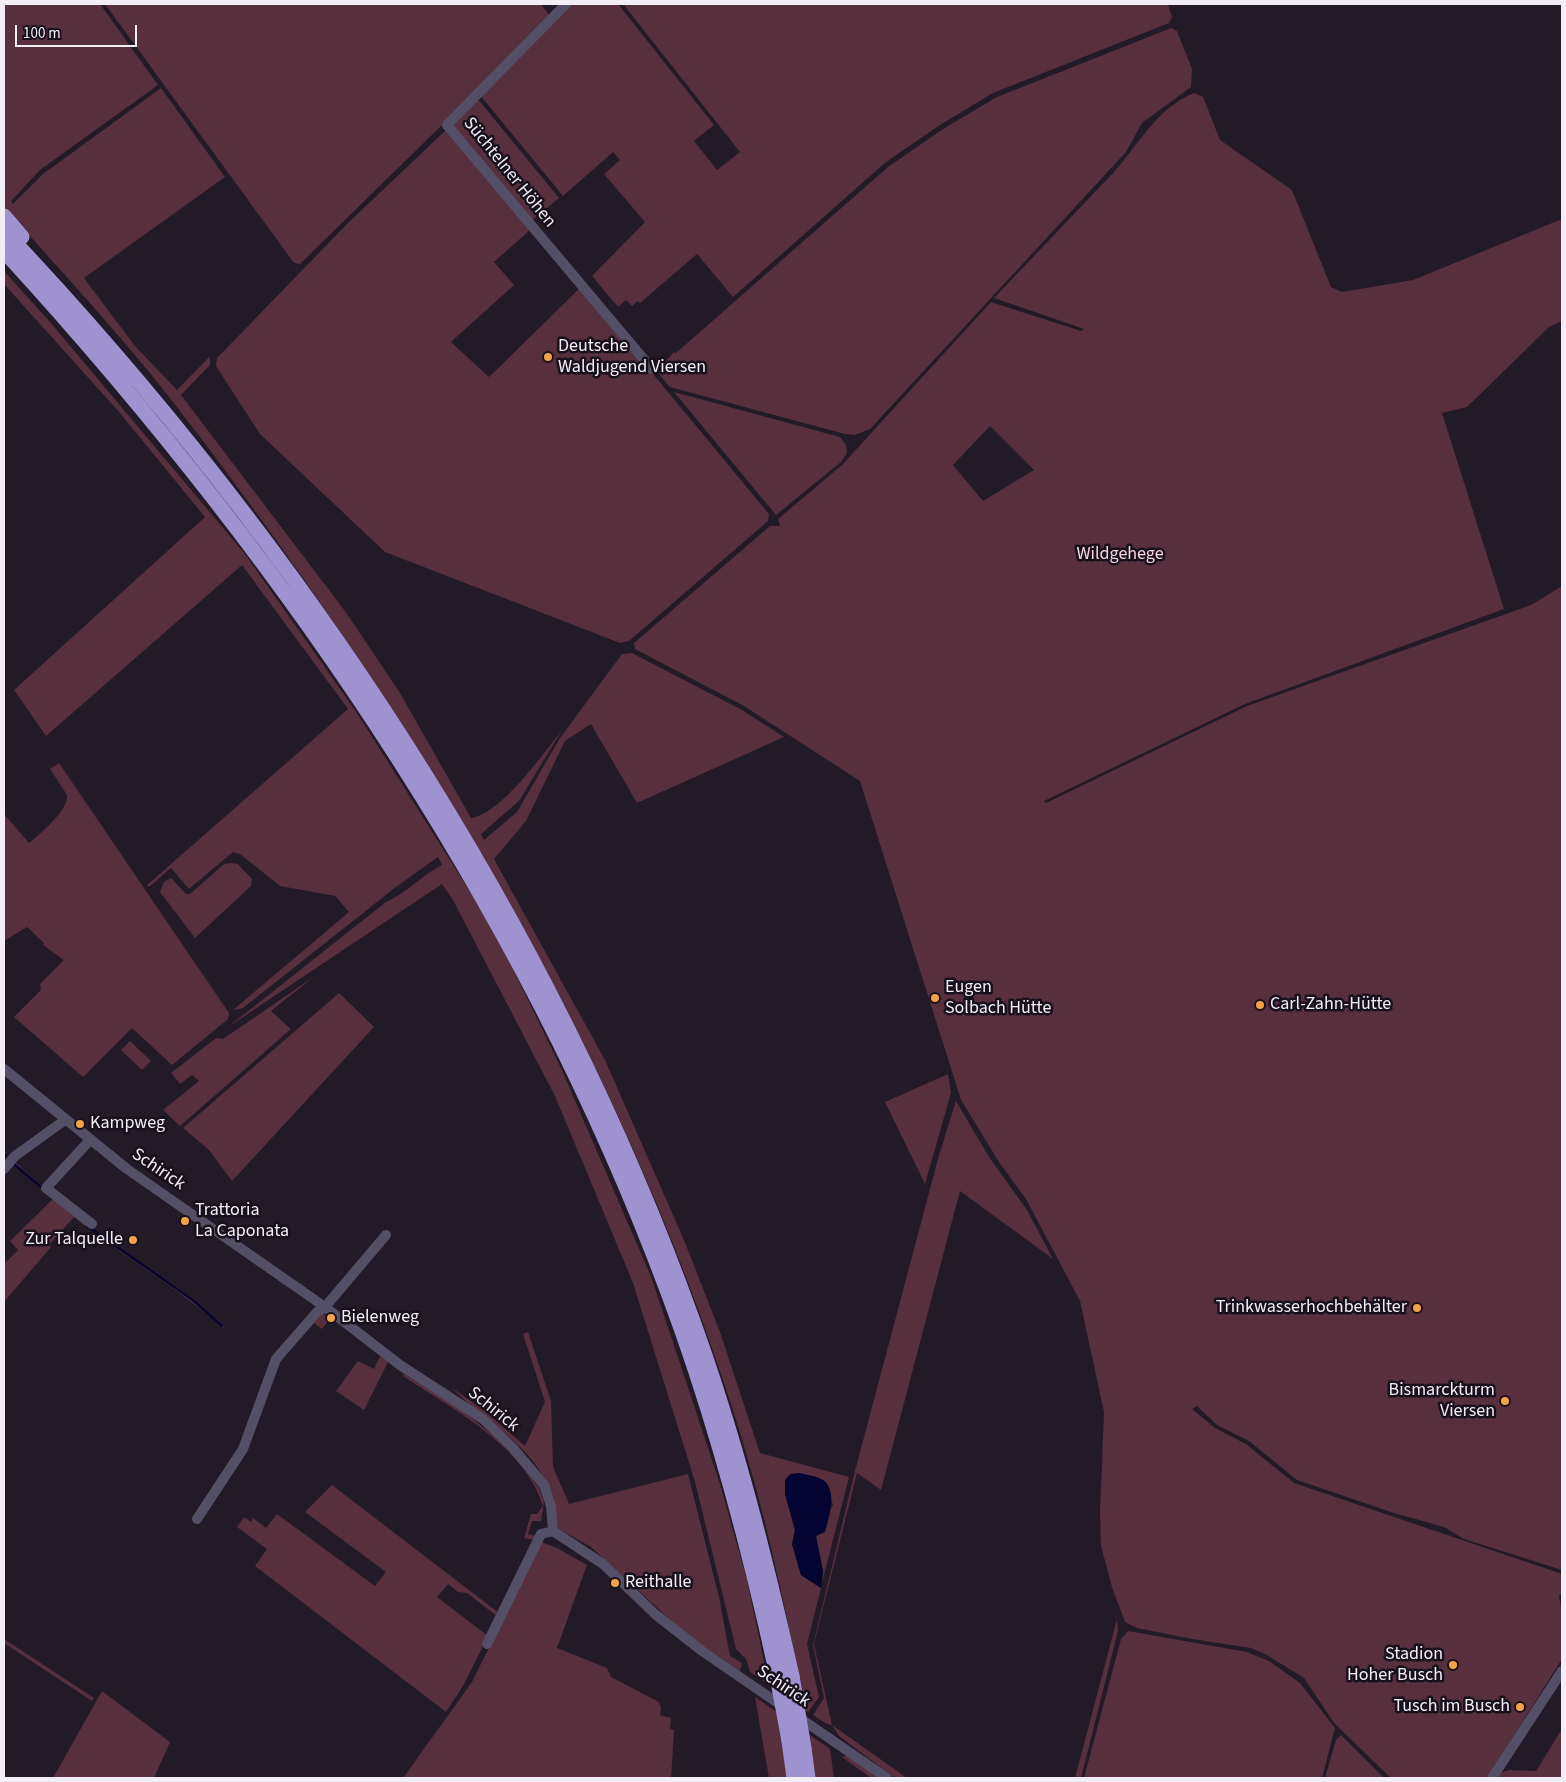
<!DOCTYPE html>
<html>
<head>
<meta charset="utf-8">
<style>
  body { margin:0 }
  #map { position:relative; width:1566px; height:1782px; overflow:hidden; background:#221a26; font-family:"Source Sans 3",sans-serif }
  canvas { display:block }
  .frame { position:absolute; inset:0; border:5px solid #f3eef6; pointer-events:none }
  .scale { position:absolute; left:15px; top:25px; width:122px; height:22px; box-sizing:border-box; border:2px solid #f3eef6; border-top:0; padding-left:6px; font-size:15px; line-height:18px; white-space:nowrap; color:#f3eef6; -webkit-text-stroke:4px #18111c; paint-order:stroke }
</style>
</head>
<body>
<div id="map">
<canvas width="1566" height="1782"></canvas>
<div class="frame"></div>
<div class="scale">100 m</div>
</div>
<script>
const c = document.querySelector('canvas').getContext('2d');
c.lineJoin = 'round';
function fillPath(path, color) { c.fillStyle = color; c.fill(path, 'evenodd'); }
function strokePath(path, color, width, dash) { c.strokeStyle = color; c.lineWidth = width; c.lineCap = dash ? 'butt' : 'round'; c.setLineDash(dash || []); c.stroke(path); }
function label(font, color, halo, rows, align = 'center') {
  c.font = font + ' "Source Sans 3",sans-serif'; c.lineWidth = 5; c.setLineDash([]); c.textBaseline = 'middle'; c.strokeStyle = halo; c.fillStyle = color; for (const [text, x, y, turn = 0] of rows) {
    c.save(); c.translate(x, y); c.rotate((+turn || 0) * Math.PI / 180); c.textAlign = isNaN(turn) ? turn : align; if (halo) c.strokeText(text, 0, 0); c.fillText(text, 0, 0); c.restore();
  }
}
const green = new Path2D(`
  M 4,4 L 100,4 L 158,85 L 40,170 L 11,201 L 13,204 L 43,174 L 161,88 L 225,177 L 84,278 L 135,346 L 177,390 L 210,356 L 210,365 L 181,395 L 345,611 L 400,693 L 471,818 C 501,814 543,754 562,730 L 519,801 L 481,834 L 484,840 L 517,812 L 560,738 L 622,654 L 632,653 L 742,710 L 784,737 L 637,803 L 591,724 L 565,741 L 526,821 L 494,859 L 605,1060 L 684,1240 L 720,1332 L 760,1453 L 849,1477 L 822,1583 L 823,1571 L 816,1536 L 833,1505 L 826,1483 L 785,1494 L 795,1530 L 792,1544 L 801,1575 L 821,1588 L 807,1644 L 819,1697 L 808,1712 L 805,1710 C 786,1608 764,1506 732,1407 C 615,1044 420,726 190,424 C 133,348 67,278 4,207 Z
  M 105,4 L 541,4 L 550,16 L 442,125 L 300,264 L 294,263 Z
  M 571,4 L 618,4 L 714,125 L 694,141 L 717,170 L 740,152 L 623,4 L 1168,4 L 1172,17 L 1169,23 L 993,93 L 940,125 L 886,162 L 733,297 L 697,254 L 640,303 L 638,301 L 632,306 L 626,300 L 618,307 L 592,276 L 645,222 L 604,174 L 620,160 L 613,152 L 563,196 L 480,95 Z
  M 1171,28 L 1177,31 L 1192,69 L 1191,87 L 1142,123 L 1126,152 L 870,429 L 855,435 L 845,434 L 670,387 L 659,374 L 660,367 L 674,352 L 676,353 L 888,167 L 943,129 L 997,97 Z
  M 1194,93 L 1203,97 L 1220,140 L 1292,190 L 1331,287 L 1342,292 L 1413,280 L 1562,219 L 1562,321 L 1549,327 L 1467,407 L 1442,413 L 1504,609 L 1245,704 L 1044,801 L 1046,803 L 1247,706 L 1531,605 L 1562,586 L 1562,1570 L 1464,1539 L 1444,1527 L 1394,1513 L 1297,1480 L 1249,1441 L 1217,1425 L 1197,1406 L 1192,1409 L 1215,1428 L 1246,1444 L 1294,1483 L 1562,1574 L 1562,1593 L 1559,1596 L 1562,1613 L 1562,1659 L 1487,1778 L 1391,1778 L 1334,1723 L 1304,1678 L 1265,1654 L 1251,1648 L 1192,1639 L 1137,1628 L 1125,1622 L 1112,1587 L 1101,1546 L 1100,1513 L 1104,1412 L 1080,1301 L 1026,1199 L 999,1162 L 961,1100 L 860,781 L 744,706 L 635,649 L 634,643 L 770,526 L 780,526 L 778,519 L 842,465 L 991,302 L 1081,331 L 1084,329 L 994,298 L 1114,172 C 1139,144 1157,108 1194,93 ZM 990,426 L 1034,470 L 983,501 L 953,465 Z
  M 477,98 L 559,198 L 530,222 L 453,130 L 453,123 Z
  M 447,129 L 530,230 L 494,262 L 514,285 L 451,342 L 489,377 L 581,287 L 769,514 L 768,521 L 629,641 L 620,643 L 385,552 L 260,434 L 216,366 L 217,358 L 348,223 Z
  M 4,271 L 50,322 L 245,554 L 357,713 L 493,928 L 561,1068 L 652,1279 L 720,1484 L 747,1580 L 769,1685 L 750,1672 L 746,1659 L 736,1649 L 695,1482 L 633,1283 L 555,1096 L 453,900 L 442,884 L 228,1027 L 386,902 C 408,892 422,875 442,865 L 438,857 L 396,887 L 243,1008 L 233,1010 L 349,912 L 335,896 L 280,886 L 240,854 L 233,852 L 189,889 L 171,868 L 149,887 L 147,885 L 348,709 L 242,565 L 46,736 L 14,690 L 205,517 L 119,412 L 4,284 Z
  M 674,392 L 840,437 L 846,445 L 847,453 L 841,462 L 776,515 Z
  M 59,763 L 229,1013 L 228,1019 L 172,1065 L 132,1028 L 83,1077 L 14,1017 L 41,990 L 40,984 L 64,960 L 43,945 L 44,943 L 27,927 L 4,941 L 4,814 L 29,843 C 40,834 69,810 67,795 L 50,769 Z
  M 231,863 L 238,864 L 252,879 L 251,886 L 195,938 L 160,892 L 164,882 L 171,878 L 186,894 L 190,894 L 224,864 Z
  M 315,976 L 271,1011 L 291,1029 L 180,1126 L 163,1110 L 199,1081 L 192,1075 L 180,1084 L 171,1073 L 216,1038 L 223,1039 Z
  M 339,993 L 374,1027 L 232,1181 L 209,1150 L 183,1128 Z
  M 130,1041 L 151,1061 L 142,1070 L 121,1050 Z
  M 948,1074 L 951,1093 L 925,1184 L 885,1102 Z
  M 956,1101 L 989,1157 L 1027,1210 L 1053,1259 L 960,1191 L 881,1490 L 857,1473 L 814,1644 L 832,1725 L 907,1778 L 895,1778 L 839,1736 L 832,1725 L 825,1723 L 813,1715 L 824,1698 L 813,1645 L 855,1471 L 939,1155 Z
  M 16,1163 L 43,1187 L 41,1189 L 14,1165 Z
  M 53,1199 L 101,1236 L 195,1300 L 224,1326 L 223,1328 C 176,1286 122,1256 74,1217 L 49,1245 L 51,1247 L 4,1302 L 4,1264 L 18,1250 L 10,1241 Z
  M 322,1312 L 330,1319 L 322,1329 L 313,1322 Z
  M 528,1332 L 551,1401 L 553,1467 L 569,1504 L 688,1474 L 719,1597 L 730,1656 L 742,1663 L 740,1671 L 687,1635 L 591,1547 L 559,1529 C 552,1515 553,1498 547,1484 C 529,1443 481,1419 452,1388 L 485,1411 L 525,1446 L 545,1402 L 523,1334 Z
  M 380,1356 L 388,1362 L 364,1410 L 336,1391 L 358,1361 L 374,1369 Z
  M 404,1374 L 467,1414 L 498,1440 L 520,1463 L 539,1488 L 544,1502 L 541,1521 L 532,1521 L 528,1534 L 536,1536 L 535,1540 L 524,1538 L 531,1514 L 537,1514 L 543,1506 C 525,1446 451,1408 403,1376 Z
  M 332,1485 L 499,1613 L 498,1617 L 467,1593 L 458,1592 L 448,1584 L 437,1597 L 488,1636 L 463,1686 L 446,1712 L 255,1566 L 267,1549 L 237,1527 L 244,1517 L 251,1522 L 253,1518 L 266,1528 L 277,1514 L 375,1586 L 386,1572 L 305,1512 Z
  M 541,1542 L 557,1548 L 587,1565 L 557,1648 L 607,1668 L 611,1677 L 659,1702 L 661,1709 L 660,1715 L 671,1718 L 670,1729 L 674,1730 L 671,1778 L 403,1778 L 472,1682 Z
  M 1116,1610 L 1118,1631 L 1081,1778 L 1075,1778 L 1117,1619 Z
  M 1128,1631 L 1247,1652 L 1269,1661 L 1300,1683 L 1335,1728 L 1322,1778 L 1084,1778 L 1121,1639 Z
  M 4,1639 L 94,1698 L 92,1701 L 4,1643 Z
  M 102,1691 L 170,1742 L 154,1778 L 53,1778 Z
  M 755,1697 L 830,1749 L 834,1778 L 769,1778 Z
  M 1562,1729 L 1562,1778 L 1496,1778 L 1499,1773 L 1510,1770 L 1536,1771 Z
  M 1341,1735 L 1384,1778 L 1325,1778 L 1336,1740 Z
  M 848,1755 L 879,1778 L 871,1778 L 842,1757 Z`);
const water = new Path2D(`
  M 800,1473 C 807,1475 817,1476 823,1480 C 838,1490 829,1518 825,1532 L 816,1536 L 823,1571 L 821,1588 L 801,1575 L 792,1544 L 795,1530 L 785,1494 L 785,1480 L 790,1474 Z`);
const stream = new Path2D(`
  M 4,1154 L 6,1156
  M 15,1165 L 41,1187
  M 87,1226 L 194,1301 L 222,1326`);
const minor = new Path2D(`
  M 566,4 L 447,125 L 652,369
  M 4,1069 L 127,1169 L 325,1307 L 400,1365 L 483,1419 L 513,1448 L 544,1485 L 551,1506 L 553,1531 L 603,1564 L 655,1614 L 702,1651 L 785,1708
  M 90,1140 L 46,1188 L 92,1224
  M 4,1169 L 15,1156 L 65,1120
  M 197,1519 L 243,1449 L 276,1359 L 317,1312 L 325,1307 L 386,1235
  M 487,1644 L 541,1534 L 553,1531
  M 797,1716 L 887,1778
  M 1492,1778 L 1562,1671`);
const highway = new Path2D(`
  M 4,216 L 22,237
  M 4,231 C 297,541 548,918 693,1321 C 735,1437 765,1556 792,1676
  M 4,251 C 291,564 539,927 682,1331 C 721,1442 751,1556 776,1671
  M 789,1741 L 794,1778
  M 804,1748 L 808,1778`);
const highwayBridge = new Path2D(`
  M 776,1671 L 789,1741
  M 792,1676 L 804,1748`);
const markers = [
  [548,357,5,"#f6a247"],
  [935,998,5,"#f6a247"],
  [1260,1005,5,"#f6a247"],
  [80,1124,5,"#f6a247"],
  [185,1221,5,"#f6a247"],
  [133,1240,5,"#f6a247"],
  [1417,1308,5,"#f6a247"],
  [331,1318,5,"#f6a247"],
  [1505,1401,5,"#f6a247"],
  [615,1583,5,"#f6a247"],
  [1453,1665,5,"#f6a247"],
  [1520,1707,5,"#f6a247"]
];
const streetNames = [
  ["Süchtelner Höhen",509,173,51],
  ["Schirick",158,1170,34],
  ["Schirick",493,1410,39],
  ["Schirick",783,1687,34]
];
const poiNames = [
  ["Deutsche",558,347],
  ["Waldjugend Viersen",558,368],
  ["Eugen",945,988],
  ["Solbach Hütte",945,1009],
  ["Carl-Zahn-Hütte",1270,1005],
  ["Kampweg",90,1124],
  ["Trattoria",195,1211],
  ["La Caponata",195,1232],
  ["Zur Talquelle",123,1240,"right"],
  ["Trinkwasserhochbehälter",1407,1308,"right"],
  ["Bielenweg",341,1318],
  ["Bismarckturm",1495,1391,"right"],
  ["Viersen",1495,1412,"right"],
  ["Reithalle",625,1583],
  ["Stadion",1443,1655,"right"],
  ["Hoher Busch",1443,1676,"right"],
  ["Tusch im Busch",1510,1707,"right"]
];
const parkNames = [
  ["Wildgehege",1120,555]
];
fillPath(green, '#572f3d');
fillPath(water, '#040432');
strokePath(stream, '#040432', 2.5);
strokePath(minor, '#534f67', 10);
strokePath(highway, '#9e93d0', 15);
strokePath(highwayBridge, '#9e93d0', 15);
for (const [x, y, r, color] of markers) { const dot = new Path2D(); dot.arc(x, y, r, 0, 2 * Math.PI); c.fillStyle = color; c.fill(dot); strokePath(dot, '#18111c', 2); }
label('18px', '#f3eef6', '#18111c', streetNames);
label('18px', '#f3eef6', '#18111c', poiNames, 'left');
label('18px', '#fad2de', '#18111c', parkNames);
</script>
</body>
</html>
